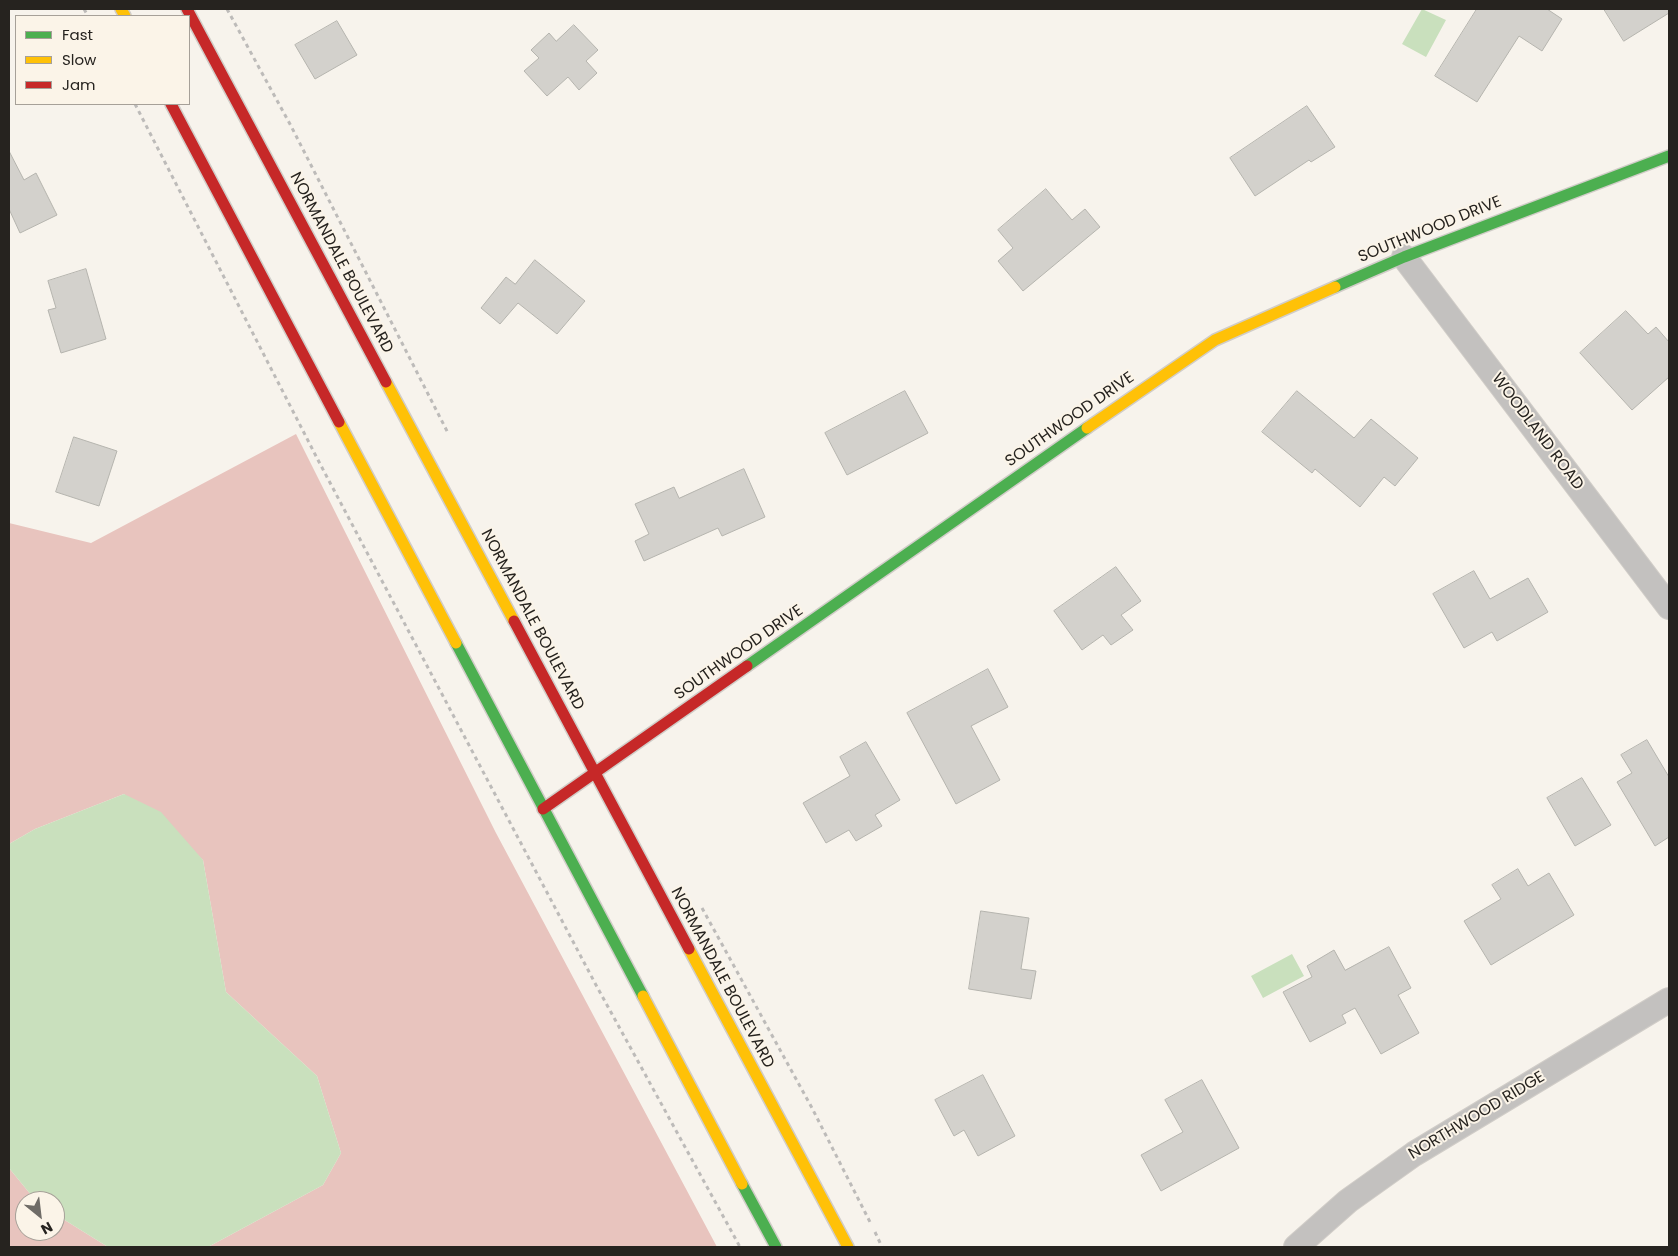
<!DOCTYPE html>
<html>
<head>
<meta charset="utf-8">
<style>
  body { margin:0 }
  #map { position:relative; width:1678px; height:1256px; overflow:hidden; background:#f7f3ec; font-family:Poppins,sans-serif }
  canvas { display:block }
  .frame { position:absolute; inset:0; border:10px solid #26231f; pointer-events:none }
  .legend { position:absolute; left:15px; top:15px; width:175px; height:90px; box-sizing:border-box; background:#fbf4e8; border:1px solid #a6a098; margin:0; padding:6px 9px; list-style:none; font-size:15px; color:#26231f }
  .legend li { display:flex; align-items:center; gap:10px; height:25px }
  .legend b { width:25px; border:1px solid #a6a098 }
  .north { position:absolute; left:15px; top:1191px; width:50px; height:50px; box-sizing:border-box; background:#fbf4e8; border:1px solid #a6a098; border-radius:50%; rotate:151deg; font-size:14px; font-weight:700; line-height:20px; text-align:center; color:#26231f }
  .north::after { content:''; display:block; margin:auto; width:18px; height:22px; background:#6f6c67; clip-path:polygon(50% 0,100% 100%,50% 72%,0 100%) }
</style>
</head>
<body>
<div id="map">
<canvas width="1678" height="1256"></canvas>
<div class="frame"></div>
<ul class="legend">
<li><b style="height:6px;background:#4caf50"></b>Fast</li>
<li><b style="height:6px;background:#ffc107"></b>Slow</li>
<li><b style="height:6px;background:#c62828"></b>Jam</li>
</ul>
<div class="north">N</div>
</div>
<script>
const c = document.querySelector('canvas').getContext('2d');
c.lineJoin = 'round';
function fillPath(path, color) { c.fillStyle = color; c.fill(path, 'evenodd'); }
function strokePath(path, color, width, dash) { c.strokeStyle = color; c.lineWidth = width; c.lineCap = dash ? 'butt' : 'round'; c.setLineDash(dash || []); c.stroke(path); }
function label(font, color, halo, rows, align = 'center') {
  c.font = font + ' Poppins,sans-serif'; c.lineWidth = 4; c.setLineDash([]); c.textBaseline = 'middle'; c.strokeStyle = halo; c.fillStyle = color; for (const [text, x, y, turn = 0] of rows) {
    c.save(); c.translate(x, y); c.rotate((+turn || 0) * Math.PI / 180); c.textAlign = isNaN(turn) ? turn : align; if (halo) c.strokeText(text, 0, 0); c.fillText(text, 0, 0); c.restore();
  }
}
const forest = new Path2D(`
  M 296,434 L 496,833 L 717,1247 L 208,1247 L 323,1185 L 341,1153 L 317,1076 L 226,992 L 203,860 L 124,794 L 35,829 L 9,844 L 9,523 L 91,543 Z
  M 9,1168 L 36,1201 L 25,1201 L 25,1231 L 55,1231 L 55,1214 L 108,1247 L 9,1247 Z`);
const water = new Path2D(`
  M 1422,9 L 1446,20 L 1426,57 L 1402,44 Z
  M 124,794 L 161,812 L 203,860 L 226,992 L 317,1076 L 341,1153 L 323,1185 L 208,1247 L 108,1247 L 55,1214 L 55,1201 L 36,1201 L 9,1168 L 9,844 L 35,829 Z
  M 1292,954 L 1304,976 L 1263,998 L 1251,976 Z`);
const building = new Path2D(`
  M 1477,9 L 1547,9 L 1562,19 L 1542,51 L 1519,36 L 1477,102 L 1435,76 Z
  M 1604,9 L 1669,9 L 1669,13 L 1624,41 Z
  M 337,21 L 357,55 L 315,79 L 295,45 Z
  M 574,25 L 598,50 L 586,61 L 597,73 L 579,90 L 568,77 L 547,96 L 524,71 L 539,58 L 531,50 L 549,33 L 556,41 Z
  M 1307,106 L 1335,147 L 1311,162 L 1309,160 L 1255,196 L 1230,158 Z
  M 9,151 L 24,180 L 36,173 L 57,215 L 20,233 L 9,209 Z
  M 1046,189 L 1072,220 L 1085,209 L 1100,227 L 1023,291 L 998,261 L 1013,248 L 998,230 Z
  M 535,260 L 585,301 L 557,334 L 518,303 L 500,324 L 481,308 L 506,277 L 515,284 Z
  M 86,269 L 106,339 L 61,353 L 48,310 L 56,308 L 48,281 Z
  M 1626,311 L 1648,334 L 1656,327 L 1669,342 L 1669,377 L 1632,410 L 1580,353 Z
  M 905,391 L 928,433 L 847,475 L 825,433 Z
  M 1297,391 L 1354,438 L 1371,419 L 1418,458 L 1395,486 L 1384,477 L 1360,507 L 1315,469 L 1312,473 L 1262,432 Z
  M 74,437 L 117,451 L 99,506 L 56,492 Z
  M 744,469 L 765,517 L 722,536 L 718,528 L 644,561 L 635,541 L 649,534 L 635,504 L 674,487 L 679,498 Z
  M 1116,567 L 1141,601 L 1121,615 L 1133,630 L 1111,645 L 1103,635 L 1082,650 L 1054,611 Z
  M 1474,571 L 1490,599 L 1528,578 L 1548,612 L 1497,641 L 1492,632 L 1464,648 L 1433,594 Z
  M 988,669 L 1008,707 L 971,726 L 1000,780 L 956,804 L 907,713 Z
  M 1647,740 L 1669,777 L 1669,837 L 1655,846 L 1617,782 L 1632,773 L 1621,755 Z
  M 866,742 L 900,800 L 875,815 L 882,826 L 856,841 L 849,830 L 826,843 L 803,803 L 850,776 L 840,757 Z
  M 1582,778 L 1611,825 L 1575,846 L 1547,798 Z
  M 1518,869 L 1528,886 L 1549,873 L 1574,915 L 1491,965 L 1464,921 L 1501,899 L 1492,885 Z
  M 981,911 L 1029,918 L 1021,969 L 1036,971 L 1031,999 L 969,989 Z
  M 1389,947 L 1411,988 L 1398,995 L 1419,1033 L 1381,1054 L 1355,1008 L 1342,1015 L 1346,1023 L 1310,1042 L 1283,992 L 1312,977 L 1307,966 L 1334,950 L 1345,970 Z
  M 983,1075 L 1015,1136 L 978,1156 L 964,1130 L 954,1136 L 935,1100 Z
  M 1202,1080 L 1239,1148 L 1161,1191 L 1141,1155 L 1183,1132 L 1165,1100 Z`);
const path = new Path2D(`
  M 84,9 L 88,16
  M 227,9 L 291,126 L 448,433
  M 135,104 L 318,460 L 596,985 L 740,1247
  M 702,908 L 812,1108 L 871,1224
  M 875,1232 L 882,1247`);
const street = new Path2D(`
  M 1404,257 L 1669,607
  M 1296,1247 L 1348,1201 L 1414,1154 L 1669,1000`);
const fast = new Path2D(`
  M 1335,287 L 1404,257 L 1669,156
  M 456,643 L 643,996
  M 747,666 L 1087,428
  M 742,1184 L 776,1247`);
const slow = new Path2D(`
  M 121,9 L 125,16
  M 386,382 L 514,621
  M 339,422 L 456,643
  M 1087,428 L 1215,340 L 1335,287
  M 689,949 L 848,1247
  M 643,996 L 742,1184`);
const jam = new Path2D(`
  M 187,9 L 386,382
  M 171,104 L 339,422
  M 514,621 L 689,949
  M 543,809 L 747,666`);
const streetNames = [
  ["SOUTHWOOD DRIVE",1430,230,-22],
  ["NORMANDALE BOULEVARD",341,263,62],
  ["SOUTHWOOD DRIVE",1070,420,-35],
  ["WOODLAND ROAD",1537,432,53],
  ["NORMANDALE BOULEVARD",532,620,62],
  ["SOUTHWOOD DRIVE",739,653,-35],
  ["NORMANDALE BOULEVARD",722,978,62],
  ["NORTHWOOD RIDGE",1477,1116,-31]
];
fillPath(forest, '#e8c4be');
fillPath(water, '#c9e0bd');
fillPath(building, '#d3d1cc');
strokePath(building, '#b5b4ae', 1);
strokePath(street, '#d1cdc8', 26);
strokePath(fast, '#d1cdc8', 14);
strokePath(slow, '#d1cdc8', 14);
strokePath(jam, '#d1cdc8', 14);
strokePath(path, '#bdbbb9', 3, [4, 4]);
strokePath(street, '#c3c1bf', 24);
strokePath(fast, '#4caf50', 11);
strokePath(slow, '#ffc107', 11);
strokePath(jam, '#c62828', 11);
label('16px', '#26231f', '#fbf4e8', streetNames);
</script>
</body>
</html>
